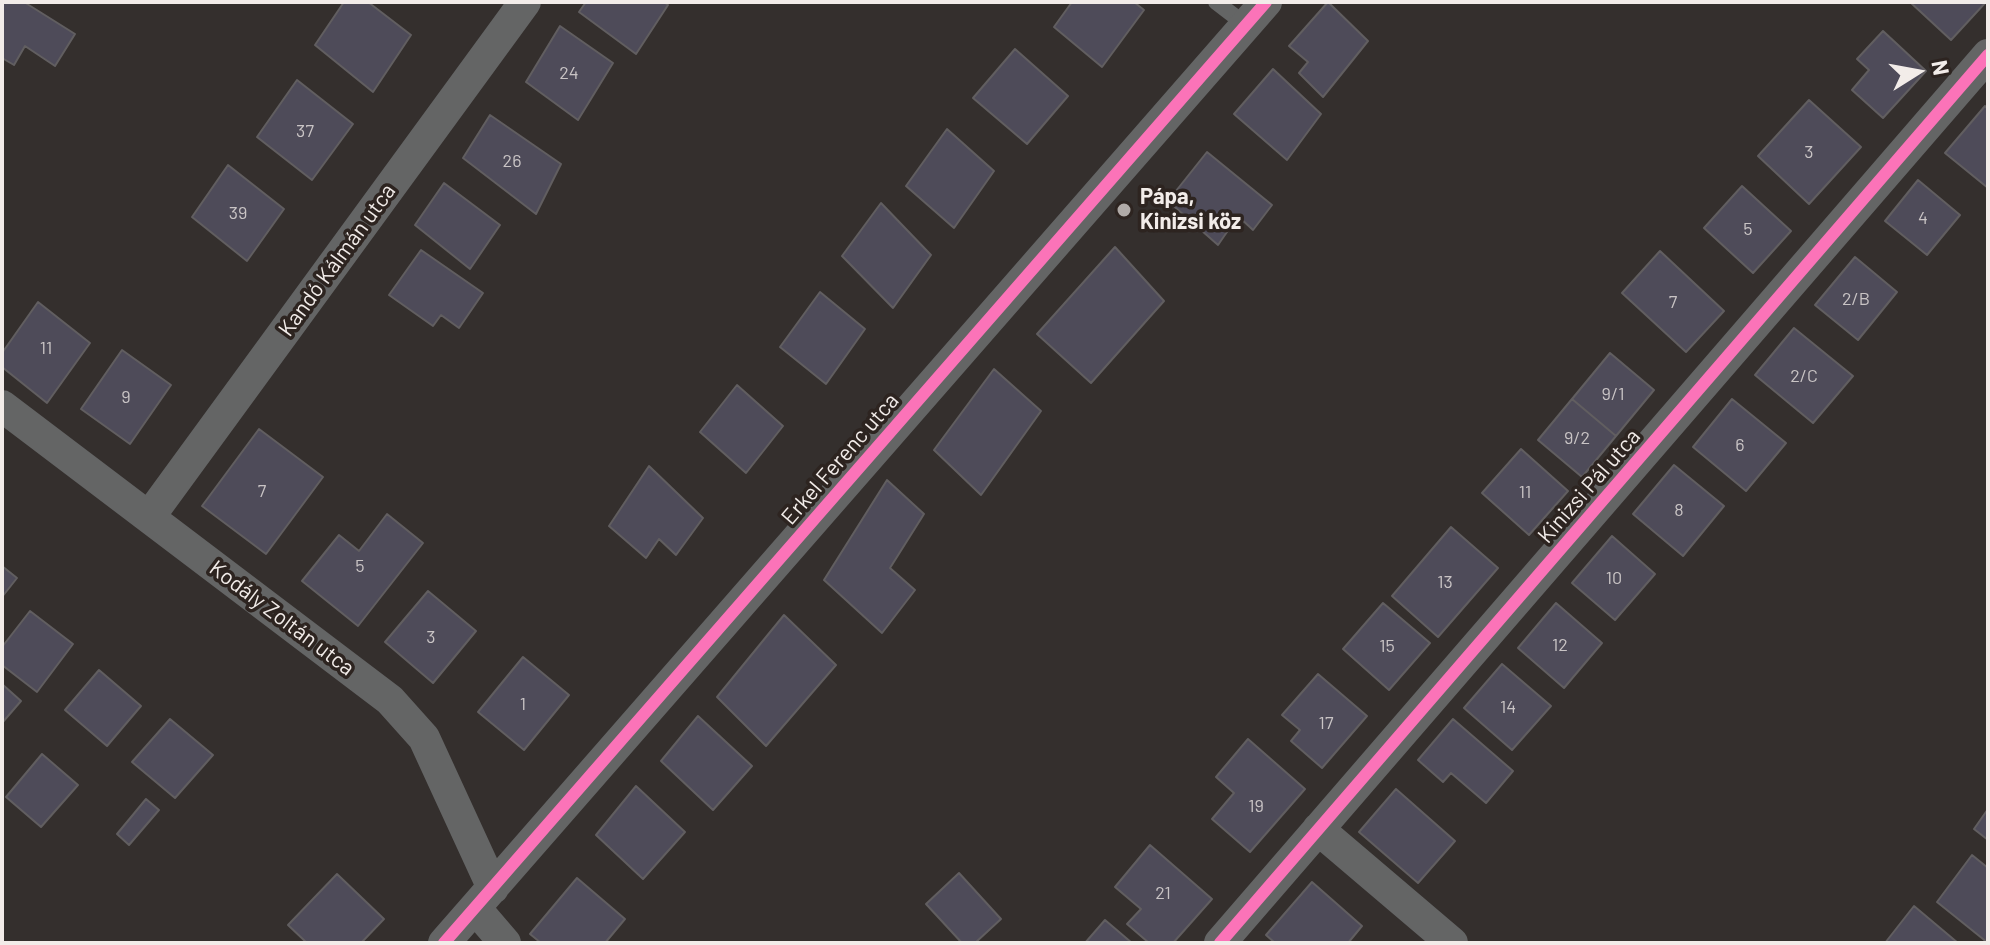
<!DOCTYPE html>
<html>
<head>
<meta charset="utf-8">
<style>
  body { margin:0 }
  #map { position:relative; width:1990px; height:945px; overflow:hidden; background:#342f2d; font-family:Barlow,sans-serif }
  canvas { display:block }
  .frame { position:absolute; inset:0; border:4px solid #f2ece9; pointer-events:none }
  .north { position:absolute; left:1878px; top:32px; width:80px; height:80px; -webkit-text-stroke:6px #2d2420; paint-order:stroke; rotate:79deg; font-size:22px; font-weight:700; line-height:32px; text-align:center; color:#f2ece9 }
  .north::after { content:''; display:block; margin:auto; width:28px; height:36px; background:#f2ece9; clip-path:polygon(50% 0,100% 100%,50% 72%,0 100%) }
</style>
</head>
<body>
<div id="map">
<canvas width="1990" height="945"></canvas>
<div class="frame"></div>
<div class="north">N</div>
</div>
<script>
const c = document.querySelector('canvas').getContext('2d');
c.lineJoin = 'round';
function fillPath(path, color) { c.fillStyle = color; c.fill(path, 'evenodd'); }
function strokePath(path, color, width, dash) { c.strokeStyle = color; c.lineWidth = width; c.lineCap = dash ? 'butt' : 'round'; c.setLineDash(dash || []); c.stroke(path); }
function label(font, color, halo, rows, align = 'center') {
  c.font = font + ' Barlow,sans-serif'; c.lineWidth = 7; c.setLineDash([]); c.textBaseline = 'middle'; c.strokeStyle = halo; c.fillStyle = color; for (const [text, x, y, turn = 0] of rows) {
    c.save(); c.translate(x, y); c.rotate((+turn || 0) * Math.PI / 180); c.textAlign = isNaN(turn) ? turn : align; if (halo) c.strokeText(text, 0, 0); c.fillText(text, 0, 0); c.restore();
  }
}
const building = new Path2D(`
  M 2,2 L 24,2 L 75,34 L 55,66 L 25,46 L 14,65 L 2,58 Z
  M 344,2 L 368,2 L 411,35 L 373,92 L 315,45 Z
  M 586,2 L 664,2 L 668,5 L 636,54 L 579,12 Z
  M 1072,2 L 1134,2 L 1144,10 L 1102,67 L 1054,27 Z
  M 1328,2 L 1368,41 L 1323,97 L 1299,73 L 1308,62 L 1289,46 Z
  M 1910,2 L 1986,2 L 1951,40 Z
  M 560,26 L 613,63 L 578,120 L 526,82 Z
  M 1883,31 L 1926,71 L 1883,118 L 1852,90 L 1869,70 L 1857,59 Z
  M 1015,49 L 1068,96 L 1027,144 L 973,98 Z
  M 1273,69 L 1321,114 L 1287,160 L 1234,114 Z
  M 297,80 L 353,124 L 312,180 L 257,137 Z
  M 1809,100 L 1861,147 L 1809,204 L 1758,156 Z
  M 1985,106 L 1988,109 L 1988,188 L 1945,153 Z
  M 490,115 L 561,164 L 536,214 L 463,158 Z
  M 947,129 L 994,171 L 954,228 L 906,186 Z
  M 1207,152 L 1272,205 L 1253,230 L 1238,216 L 1218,245 L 1168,201 Z
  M 228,165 L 284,209 L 247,261 L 192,217 Z
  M 1918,180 L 1960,215 L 1927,255 L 1885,221 Z
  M 444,183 L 500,225 L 470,269 L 415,225 Z
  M 1742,186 L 1791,231 L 1753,273 L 1704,228 Z
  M 881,203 L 931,255 L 893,308 L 842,256 Z
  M 1115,247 L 1164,301 L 1091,383 L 1037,334 Z
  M 421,250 L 483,293 L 459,328 L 441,315 L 433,326 L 389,295 Z
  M 1660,251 L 1724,311 L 1686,352 L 1622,293 Z
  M 1855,257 L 1897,292 L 1858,340 L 1815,305 Z
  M 820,292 L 865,329 L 826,384 L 780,347 Z
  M 38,302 L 90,343 L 47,403 L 2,367 L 2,353 Z
  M 1794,328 L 1853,376 L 1813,423 L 1755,375 Z
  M 122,350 L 171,385 L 130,444 L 81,409 Z
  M 1610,353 L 1654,390 L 1616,436 L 1572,399 Z
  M 994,369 L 1041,411 L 981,495 L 934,450 Z
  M 737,385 L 783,426 L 746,473 L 700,432 Z
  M 1572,399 L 1616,436 L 1582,477 L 1538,440 Z
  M 1732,399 L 1786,443 L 1746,491 L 1693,447 Z
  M 259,429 L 323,477 L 266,554 L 202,506 Z
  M 1521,449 L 1568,491 L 1529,535 L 1482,493 Z
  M 1674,465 L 1724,506 L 1683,556 L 1633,514 Z
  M 649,466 L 703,518 L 676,555 L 659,539 L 646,558 L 609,526 Z
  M 887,480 L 924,514 L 890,568 L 915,590 L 882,633 L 824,580 Z
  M 387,514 L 423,543 L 358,626 L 302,581 L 339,535 L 359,551 Z
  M 1451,527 L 1498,568 L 1438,637 L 1392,596 Z
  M 1612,536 L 1655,574 L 1615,620 L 1572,583 Z
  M 2,566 L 17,578 L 2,597 Z
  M 428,591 L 476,631 L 433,683 L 385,642 Z
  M 1383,603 L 1430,643 L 1389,690 L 1343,649 Z
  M 1556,603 L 1602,643 L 1564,688 L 1518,648 Z
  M 30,611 L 73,644 L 37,692 L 2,665 L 2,647 Z
  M 784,615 L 836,665 L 766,746 L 717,697 Z
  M 523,657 L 569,695 L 524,750 L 478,712 Z
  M 1502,664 L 1551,706 L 1512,750 L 1464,708 Z
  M 99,670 L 141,706 L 107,746 L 65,710 Z
  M 1318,674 L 1367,716 L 1322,768 L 1291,741 L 1300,730 L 1282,715 Z
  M 2,684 L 21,701 L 2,723 Z
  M 698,716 L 752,766 L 713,810 L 661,761 Z
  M 170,719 L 213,755 L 175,798 L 132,762 Z
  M 1453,719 L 1513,771 L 1486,803 L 1451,773 L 1443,782 L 1418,760 Z
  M 1248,739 L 1305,789 L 1250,852 L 1212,819 L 1234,793 L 1216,777 Z
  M 42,754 L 78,785 L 41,827 L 6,797 Z
  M 636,786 L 685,832 L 643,879 L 596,835 Z
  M 1396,789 L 1455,841 L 1418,883 L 1359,832 Z
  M 146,799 L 159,810 L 129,845 L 117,834 Z
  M 1988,809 L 1988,840 L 1974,829 Z
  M 1150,845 L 1212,899 L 1173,943 L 1149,943 L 1127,924 L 1141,909 L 1115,887 Z
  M 1972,855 L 1988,868 L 1988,943 L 1937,902 Z
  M 959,873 L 1001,919 L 975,943 L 962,943 L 926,904 Z
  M 337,874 L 384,919 L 361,943 L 307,943 L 288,925 Z
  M 577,878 L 625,919 L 605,943 L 541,943 L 530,934 Z
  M 1312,882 L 1362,926 L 1348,943 L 1275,943 L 1266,935 Z
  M 1914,906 L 1958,943 L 1885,943 Z
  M 1105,920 L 1132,943 L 1085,943 Z`);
const lane = new Path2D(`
  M 1216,2 L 1246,25`);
const street = new Path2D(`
  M 2,406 L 390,700 L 424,738 L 493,888
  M 149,517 L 525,2
  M 1318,829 L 1452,943
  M 475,908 L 505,943
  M 444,943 L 1266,2
  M 1220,943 L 1988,55`);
const cycleway = new Path2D(`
  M 444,943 L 1266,2
  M 1220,943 L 1988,55`);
const markers = [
  [1124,210,8,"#b0aaa7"]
];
const numberNames = [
  ["24",569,73],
  ["37",305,131],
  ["3",1809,152],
  ["26",512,161],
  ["39",238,213],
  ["4",1923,218],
  ["5",1748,229],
  ["2/B",1856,299],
  ["7",1673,302],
  ["11",46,348],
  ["2/C",1804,376],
  ["9/1",1613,394],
  ["9",126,397],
  ["9/2",1577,438],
  ["6",1740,445],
  ["7",262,491],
  ["11",1525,492],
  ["8",1679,510],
  ["5",360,566],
  ["10",1614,578],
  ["13",1445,582],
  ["3",431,637],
  ["12",1560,645],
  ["15",1387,646],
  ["1",523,704],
  ["14",1508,707],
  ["17",1326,723],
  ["19",1256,806],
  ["21",1163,893]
];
const poiNames = [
  ["Pápa,",1140,197],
  ["Kinizsi köz",1140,222]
];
const streetNames = [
  ["Kandó Kálmán utca",337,260,-54],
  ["Erkel Ferenc utca",840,459,-49],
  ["Kinizsi Pál utca",1589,486,-49],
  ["Kodály Zoltán utca",282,618,37]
];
fillPath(building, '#4e4b59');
strokePath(building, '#615e60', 2);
strokePath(lane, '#646565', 16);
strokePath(street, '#646565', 32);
strokePath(cycleway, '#fb73b8', 12);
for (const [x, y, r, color] of markers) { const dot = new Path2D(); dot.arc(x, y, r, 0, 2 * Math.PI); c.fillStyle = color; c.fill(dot); strokePath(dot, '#2d2420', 3); }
label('18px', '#c9c4c5', null, numberNames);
label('bold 22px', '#f2ece9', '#2d2420', poiNames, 'left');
label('22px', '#f2ece9', '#2d2420', streetNames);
</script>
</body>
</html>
